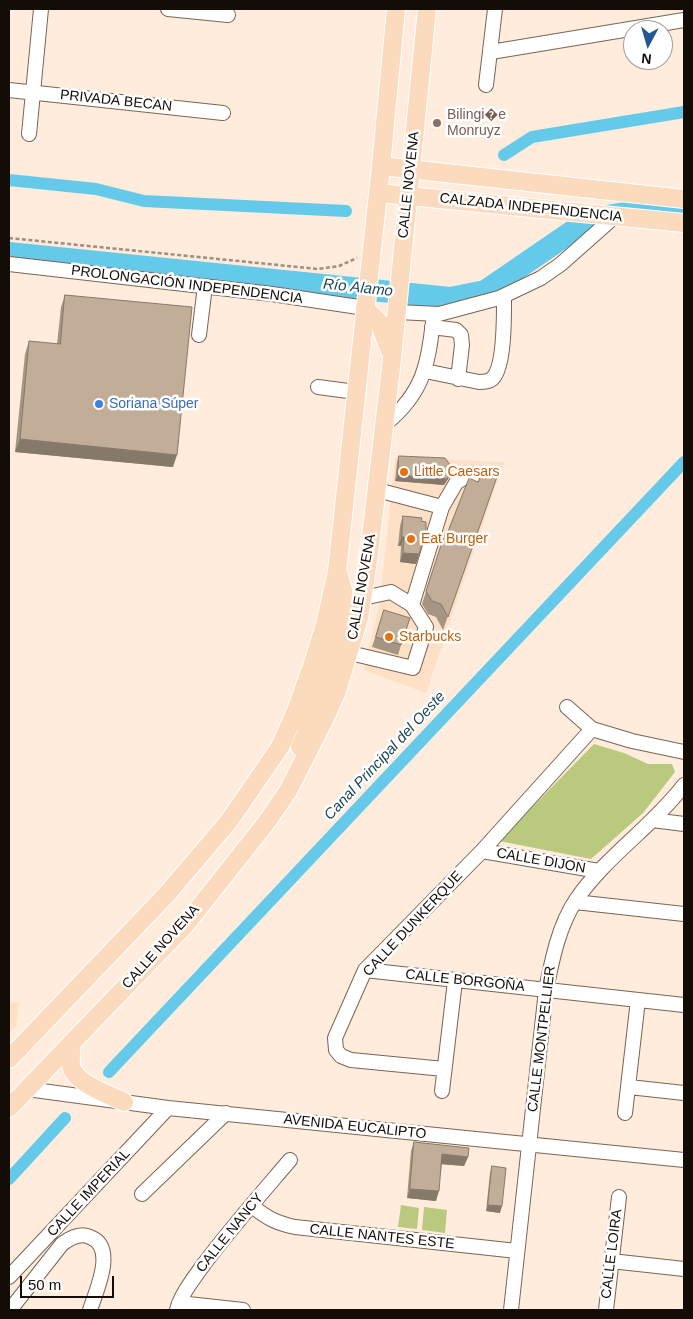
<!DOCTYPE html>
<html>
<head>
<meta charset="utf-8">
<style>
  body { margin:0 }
  #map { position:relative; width:693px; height:1319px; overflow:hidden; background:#ffecdc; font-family:Helvetica,sans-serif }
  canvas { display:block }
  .frame { position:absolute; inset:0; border:10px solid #140c06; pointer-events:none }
  .north { position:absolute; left:623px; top:20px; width:50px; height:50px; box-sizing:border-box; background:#fff; border:1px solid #a19e9b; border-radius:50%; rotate:186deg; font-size:14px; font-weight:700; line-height:20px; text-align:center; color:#140c06 }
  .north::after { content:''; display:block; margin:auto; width:18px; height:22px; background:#255891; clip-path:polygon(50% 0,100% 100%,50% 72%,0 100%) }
  .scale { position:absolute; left:20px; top:1276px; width:94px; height:22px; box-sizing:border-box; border:2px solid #140c06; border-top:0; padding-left:6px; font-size:15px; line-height:18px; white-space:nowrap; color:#140c06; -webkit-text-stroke:4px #fff; paint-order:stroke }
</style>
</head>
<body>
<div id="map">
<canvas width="693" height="1319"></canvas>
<div class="frame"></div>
<div class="north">N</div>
<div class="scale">50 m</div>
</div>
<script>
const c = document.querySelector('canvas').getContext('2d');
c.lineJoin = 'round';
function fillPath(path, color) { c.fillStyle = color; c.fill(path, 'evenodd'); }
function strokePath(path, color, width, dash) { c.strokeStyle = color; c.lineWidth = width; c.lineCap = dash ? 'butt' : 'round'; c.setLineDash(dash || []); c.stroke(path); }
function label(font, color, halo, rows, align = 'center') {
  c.font = font + ' Helvetica,sans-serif'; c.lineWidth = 5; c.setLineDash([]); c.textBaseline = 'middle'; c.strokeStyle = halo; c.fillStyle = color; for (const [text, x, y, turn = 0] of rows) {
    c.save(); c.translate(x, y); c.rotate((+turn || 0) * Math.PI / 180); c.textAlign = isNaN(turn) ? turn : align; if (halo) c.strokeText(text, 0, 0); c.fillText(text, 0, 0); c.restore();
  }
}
const built = new Path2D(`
  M 395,457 L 504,462 L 426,693 L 364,670 L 380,601 Z
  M 9,1002 L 19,1003 L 16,1026 L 9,1033 Z`);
const green = new Path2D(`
  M 594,744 L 624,753 L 648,764 L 672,764 L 675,772 L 643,813 L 591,859 L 499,841 Z
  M 401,1205 L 419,1208 L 417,1229 L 398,1227 Z
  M 424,1207 L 447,1210 L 445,1233 L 422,1230 Z`);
const canal = new Path2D(`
  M 504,155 L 532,137 L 684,112
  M 9,180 L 96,189 L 144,201 L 346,211
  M 109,1072 L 684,462
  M 9,1179 L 65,1118`);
const river = new Path2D(`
  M 9,253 L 450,298 L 485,291 L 590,219 L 642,210 L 684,213`);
const path = new Path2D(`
  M 9,238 L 318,269 L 339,266 L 357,258`);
const minor = new Path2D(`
  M 168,9 L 228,15
  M 491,52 L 684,20
  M 486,85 L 495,9
  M 9,90 L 223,113
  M 29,134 L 41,9
  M 9,264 L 272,294 L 365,308
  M 397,312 L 439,314 L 499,298 L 541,278 L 561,264 L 614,217
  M 432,327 L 456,330 L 461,335 L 462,345 L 458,379
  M 199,335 L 205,286
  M 425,371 L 479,382 C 484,382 489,382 493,378 C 505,365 504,314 504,296
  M 318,387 L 356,392
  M 385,424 C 425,392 428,363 434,314
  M 377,490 L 442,507
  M 412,605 L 442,507 L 456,483 L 469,474 L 488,475
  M 350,653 L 413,668 L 426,627 L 412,605 L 391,592 L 363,598
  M 567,707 L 592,729 L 632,741 L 684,752
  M 652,820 L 684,824
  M 482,851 L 599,871
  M 575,902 L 684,914
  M 365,970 L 684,1005
  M 444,1069 L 351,1060 L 341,1056 L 336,1050 L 335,1038 L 365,970 L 482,851 L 592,729
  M 629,1087 L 684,1093
  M 27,1089 L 168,1108 L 684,1160
  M 442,1091 L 455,981
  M 625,1113 L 638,1000
  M 142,1194 L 226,1113
  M 252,1206 C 267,1218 276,1223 295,1227 L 517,1251
  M 611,1261 L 684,1269
  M 9,1277 L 168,1108
  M 179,1303 L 243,1310
  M 10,1310 L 62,1244 C 70,1238 80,1232 90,1237 C 117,1247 96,1291 90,1310
  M 177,1310 C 181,1294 194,1278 204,1264 C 231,1228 261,1194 290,1160
  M 511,1310 L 546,990 C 552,960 559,925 576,900 C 606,856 652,827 684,785
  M 606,1310 L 619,1197`);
const major = new Path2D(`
  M 381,166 L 684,199
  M 378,193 L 684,223
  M 365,308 L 379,322 L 390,351
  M 296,711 C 313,721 308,732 300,747
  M 326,716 L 315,711 L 314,707 L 340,626 L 344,604 L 343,590 L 339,576
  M 72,1043 C 71,1052 69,1063 73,1071 C 81,1085 110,1095 124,1102
  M 9,1059 L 167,894 L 229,821 L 280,747 L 296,711 L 313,663 L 325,625 L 337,571 L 381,166 L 396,9
  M 9,1108 L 186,924 L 266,823 L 288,791 L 326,716 L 337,691 L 359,618 L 369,554 L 392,359 L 427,9`);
const wall = new Path2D(`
  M 65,295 L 173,467 L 15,452 L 25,354 L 29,341 L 57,344 L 61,307 Z
  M 399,456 L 450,473 L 448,479 L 444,485 L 395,481 L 397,462 Z
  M 498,474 L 443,630 L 436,617 L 428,614 L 422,604 L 441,546 L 445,533 L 447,534 L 478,482 Z
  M 403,516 L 419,554 L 416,564 L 400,562 L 401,546 L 398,546 L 400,526 Z
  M 384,610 L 401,645 L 398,655 L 372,647 Z
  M 414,1142 L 468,1157 L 464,1166 L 442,1164 L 436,1201 L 407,1198 L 411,1151 Z
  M 492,1166 L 500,1213 L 486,1211 L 490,1173 Z`);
const shadedWall = new Path2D(`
  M 20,439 L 177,455 L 173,467 L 15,452 Z
  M 450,473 L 448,479 L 444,485 L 395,481 L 398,475 Z
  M 402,537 L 404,537 L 401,546 L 398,546 Z
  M 403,553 L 419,554 L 416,564 L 400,562 Z
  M 442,1154 L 468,1157 L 464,1166 L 439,1164 Z
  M 410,1189 L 439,1191 L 436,1201 L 407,1198 Z
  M 488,1205 L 502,1206 L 500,1213 L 486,1211 Z`);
const building = new Path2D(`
  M 65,295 L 192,307 L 177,455 L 20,439 L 29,341 L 60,344 Z
  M 399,456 L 445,458 L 451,466 L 450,473 L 447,479 L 398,475 Z
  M 482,471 L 498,474 L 448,617 L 441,604 L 432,601 L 426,591 L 445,533 L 447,534 L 469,478 L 478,482 Z
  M 403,516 L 422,518 L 421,521 L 426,522 L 426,532 L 419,554 L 403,553 L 404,537 L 402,537 Z
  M 384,610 L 410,618 L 401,645 L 376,637 Z
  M 414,1142 L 469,1148 L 468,1157 L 442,1154 L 439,1191 L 410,1189 Z
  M 492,1166 L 506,1168 L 502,1206 L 488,1205 Z`);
const markers = [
  [437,123,5,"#8d6e63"],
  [99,404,5,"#3f7fe0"],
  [404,472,5,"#e8710a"],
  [411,539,5,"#e8710a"],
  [389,637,5,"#e8710a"]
];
const streetNames = [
  ["PRIVADA BECAN",116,101,6],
  ["CALLE NOVENA",409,185,-84],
  ["CALZADA INDEPENDENCIA",531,208,6],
  ["PROLONGACIÓN INDEPENDENCIA",187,285,7],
  ["CALLE NOVENA",362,587,-80],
  ["CALLE DIJON",541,861,10],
  ["CALLE DUNKERQUE",413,924,-47],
  ["CALLE NOVENA",161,947,-48],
  ["CALLE BORGOÑA",465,981,6],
  ["CALLE MONTPELLIER",542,1039,-83],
  ["AVENIDA EUCALIPTO",355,1127,6],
  ["CALLE IMPERIAL",89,1193,-47],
  ["CALLE NANCY",230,1233,-51],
  ["CALLE NANTES ESTE",382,1237,6],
  ["CALLE LOIRA",612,1254,-83]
];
const educationNames = [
  ["Bilingi�e",447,115],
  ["Monruyz",447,131]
];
const shopNames = [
  ["Soriana Súper",109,404]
];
const foodNames = [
  ["Little Caesars",414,472],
  ["Eat Burger",421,539],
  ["Starbucks",399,637]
];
const waterNames = [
  ["Río Alamo",358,288,6],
  ["Canal Principal del Oeste",385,756,-47]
];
fillPath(built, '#fee0c6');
fillPath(green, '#b9c97d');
strokePath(canal, '#65c9e9', 12);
strokePath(river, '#65c9e9', 22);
strokePath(minor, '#796553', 16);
strokePath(major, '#fff', 20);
strokePath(path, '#9d8e82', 2.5, [4, 2.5]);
strokePath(minor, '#fff', 14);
strokePath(major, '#fbdabe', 18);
fillPath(wall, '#a69583');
fillPath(shadedWall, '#87796a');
fillPath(building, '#c1ad98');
strokePath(building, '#87796a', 1);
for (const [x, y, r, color] of markers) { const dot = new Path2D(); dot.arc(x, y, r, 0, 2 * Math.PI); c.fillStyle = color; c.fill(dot); strokePath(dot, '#fff', 2); }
label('14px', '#140c06', '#fff', streetNames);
label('14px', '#785e54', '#fff', educationNames, 'left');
label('14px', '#366cbe', '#fff', shopNames, 'left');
label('14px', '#c56008', '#fff', foodNames, 'left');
label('italic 15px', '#1b4755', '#fff', waterNames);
</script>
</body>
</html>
